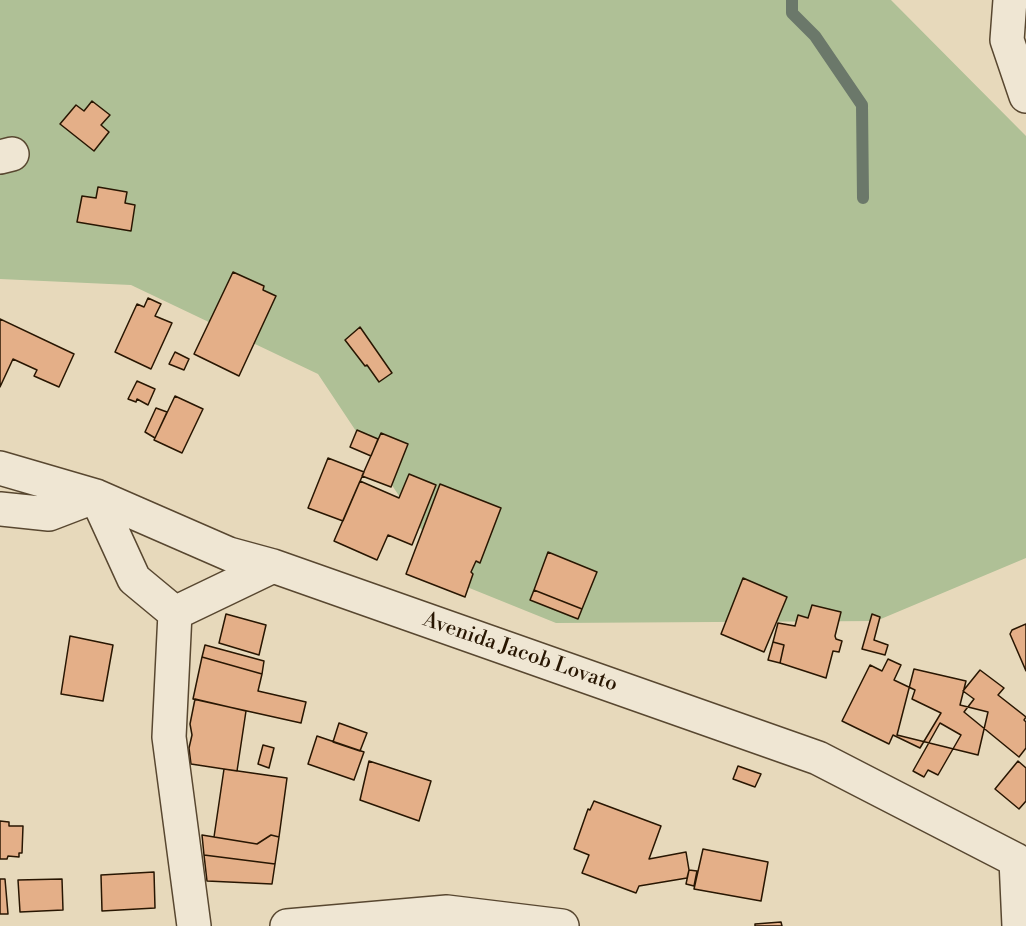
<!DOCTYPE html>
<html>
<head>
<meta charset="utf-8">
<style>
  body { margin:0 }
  canvas { display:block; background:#e7d9bb }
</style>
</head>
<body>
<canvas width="1026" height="926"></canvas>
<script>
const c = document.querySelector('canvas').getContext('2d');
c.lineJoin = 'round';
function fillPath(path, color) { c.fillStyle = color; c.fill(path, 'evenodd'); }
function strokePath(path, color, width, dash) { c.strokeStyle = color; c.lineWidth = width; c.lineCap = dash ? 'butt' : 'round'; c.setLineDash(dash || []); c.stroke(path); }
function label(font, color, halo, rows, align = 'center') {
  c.font = font + ' "Libre Bodoni",serif'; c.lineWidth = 5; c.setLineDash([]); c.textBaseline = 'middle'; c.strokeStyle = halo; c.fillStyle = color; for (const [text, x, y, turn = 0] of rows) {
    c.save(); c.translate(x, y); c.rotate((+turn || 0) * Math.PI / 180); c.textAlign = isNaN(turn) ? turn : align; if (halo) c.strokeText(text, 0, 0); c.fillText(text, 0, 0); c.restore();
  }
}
const green = new Path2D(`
  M 0,0 L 891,0 L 1026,136 L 1026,558 L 876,621 L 556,623 L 457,583 L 318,374 L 131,285 L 0,279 Z`);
const stream = new Path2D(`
  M 792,0 L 792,13 L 815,36 L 862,105 L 863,198`);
const building = new Path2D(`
  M 92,101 L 110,115 L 101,125 L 109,132 L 94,151 L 60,124 L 76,105 L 84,111 Z
  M 98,187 L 127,192 L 125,203 L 135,205 L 131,231 L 77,222 L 82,196 L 96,198 Z
  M 233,272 L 264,286 L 263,290 L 276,296 L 239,376 L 194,354 Z
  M 148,298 L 161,304 L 155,316 L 172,323 L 151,369 L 115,352 L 137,304 L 144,307 Z
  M 0,319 L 74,354 L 59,387 L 34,376 L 37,370 L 13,359 L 0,387 Z
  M 360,327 L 392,373 L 379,382 L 367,365 L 365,366 L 345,340 Z
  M 175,352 L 189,359 L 184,370 L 169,364 Z
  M 137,381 L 155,389 L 148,405 L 137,399 L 136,402 L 128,399 Z
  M 175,396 L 203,409 L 182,453 L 154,440 Z
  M 156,408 L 167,412 L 155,438 L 145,432 Z
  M 357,430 L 378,439 L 371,456 L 350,447 Z
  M 381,433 L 408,444 L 391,487 L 362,476 Z
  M 328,458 L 364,472 L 343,521 L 308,508 Z
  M 409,474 L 436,485 L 412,545 L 388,535 L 377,560 L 334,541 L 360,481 L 399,498 Z
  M 440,484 L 501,508 L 480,563 L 476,561 L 471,572 L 473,574 L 465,597 L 406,574 Z
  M 548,552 L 597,572 L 582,609 L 534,590 Z
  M 743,578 L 787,597 L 764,652 L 721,634 Z
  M 534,590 L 582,609 L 578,619 L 530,600 Z
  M 812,605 L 841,612 L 835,636 L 836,639 L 842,641 L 839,652 L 833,651 L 826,678 L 780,663 L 784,645 L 773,642 L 778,623 L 795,626 L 798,615 L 808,618 Z
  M 226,614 L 266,625 L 259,655 L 219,643 Z
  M 872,614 L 880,617 L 874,640 L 888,645 L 885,655 L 862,649 Z
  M 1026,624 L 1026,671 L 1010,634 L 1012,630 Z
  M 70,636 L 113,645 L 103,701 L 61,694 Z
  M 773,642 L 784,645 L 780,663 L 768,660 Z
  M 205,645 L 264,661 L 262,674 L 202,657 Z
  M 202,657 L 262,674 L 258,691 L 306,702 L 301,723 L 193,699 Z
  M 888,659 L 901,665 L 894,680 L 915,690 L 912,699 L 941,713 L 920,748 L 893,735 L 889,744 L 842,721 L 870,665 L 882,671 Z
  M 914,669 L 966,681 L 960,705 L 988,712 L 978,755 L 897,735 Z
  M 980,670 L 1004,688 L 998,695 L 1026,717 L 1024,720 L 1026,722 L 1026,748 L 1019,757 L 964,712 L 974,699 L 963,691 Z
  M 195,699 L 246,711 L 237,771 L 191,764 L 189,748 L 192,735 L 190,724 Z
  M 339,723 L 367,733 L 360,751 L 333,742 Z
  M 940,723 L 961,735 L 938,775 L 928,770 L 924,777 L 913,771 Z
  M 317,736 L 364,752 L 354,780 L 308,764 Z
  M 263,745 L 274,748 L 269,768 L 258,764 Z
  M 369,761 L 431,781 L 419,821 L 360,800 Z
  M 1018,761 L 1026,768 L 1026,801 L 1019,809 L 995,789 Z
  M 738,766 L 761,774 L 755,787 L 733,779 Z
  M 224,769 L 287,778 L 279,837 L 271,835 L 257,844 L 214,837 Z
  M 594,801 L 661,826 L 649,859 L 686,852 L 689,870 L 687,878 L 639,886 L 636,893 L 582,873 L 589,855 L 574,849 L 588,809 L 590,810 Z
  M 0,821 L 9,822 L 9,826 L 23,826 L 22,853 L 19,853 L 19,857 L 8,856 L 7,859 L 0,859 Z
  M 202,835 L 257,844 L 271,835 L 279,837 L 275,864 L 204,855 Z
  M 703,849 L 768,862 L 761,901 L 694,889 Z
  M 204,855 L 275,864 L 272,884 L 207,881 Z
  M 689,870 L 697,871 L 694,886 L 686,884 Z
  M 154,872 L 155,908 L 102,911 L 101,875 Z
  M 0,879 L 5,879 L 8,914 L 0,914 Z
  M 62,879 L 63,910 L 20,912 L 18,880 Z
  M 781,922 L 782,926 L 755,926 L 755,924 Z`);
const minor = new Path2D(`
  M 1010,0 L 1007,40 L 1026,96
  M 0,157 L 12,154
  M 0,468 L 96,496 L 229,554 L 273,566 L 818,758 L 1016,860 L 1026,869
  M 0,509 L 49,514 L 96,496 L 134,579 L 175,613
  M 1016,860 L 1019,926
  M 194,926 L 169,737 L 175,613 L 273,566
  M 287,926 L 447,912 L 562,926`);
const streetNames = [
  ["Avenida Jacob Lovato",520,653,19]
];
fillPath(green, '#afc096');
strokePath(stream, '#6b786a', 12);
fillPath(building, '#e4af88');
strokePath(building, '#281602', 1.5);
strokePath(minor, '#584730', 36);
strokePath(minor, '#efe6d3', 33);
label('21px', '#281602', '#efe6d3', streetNames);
</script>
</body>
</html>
